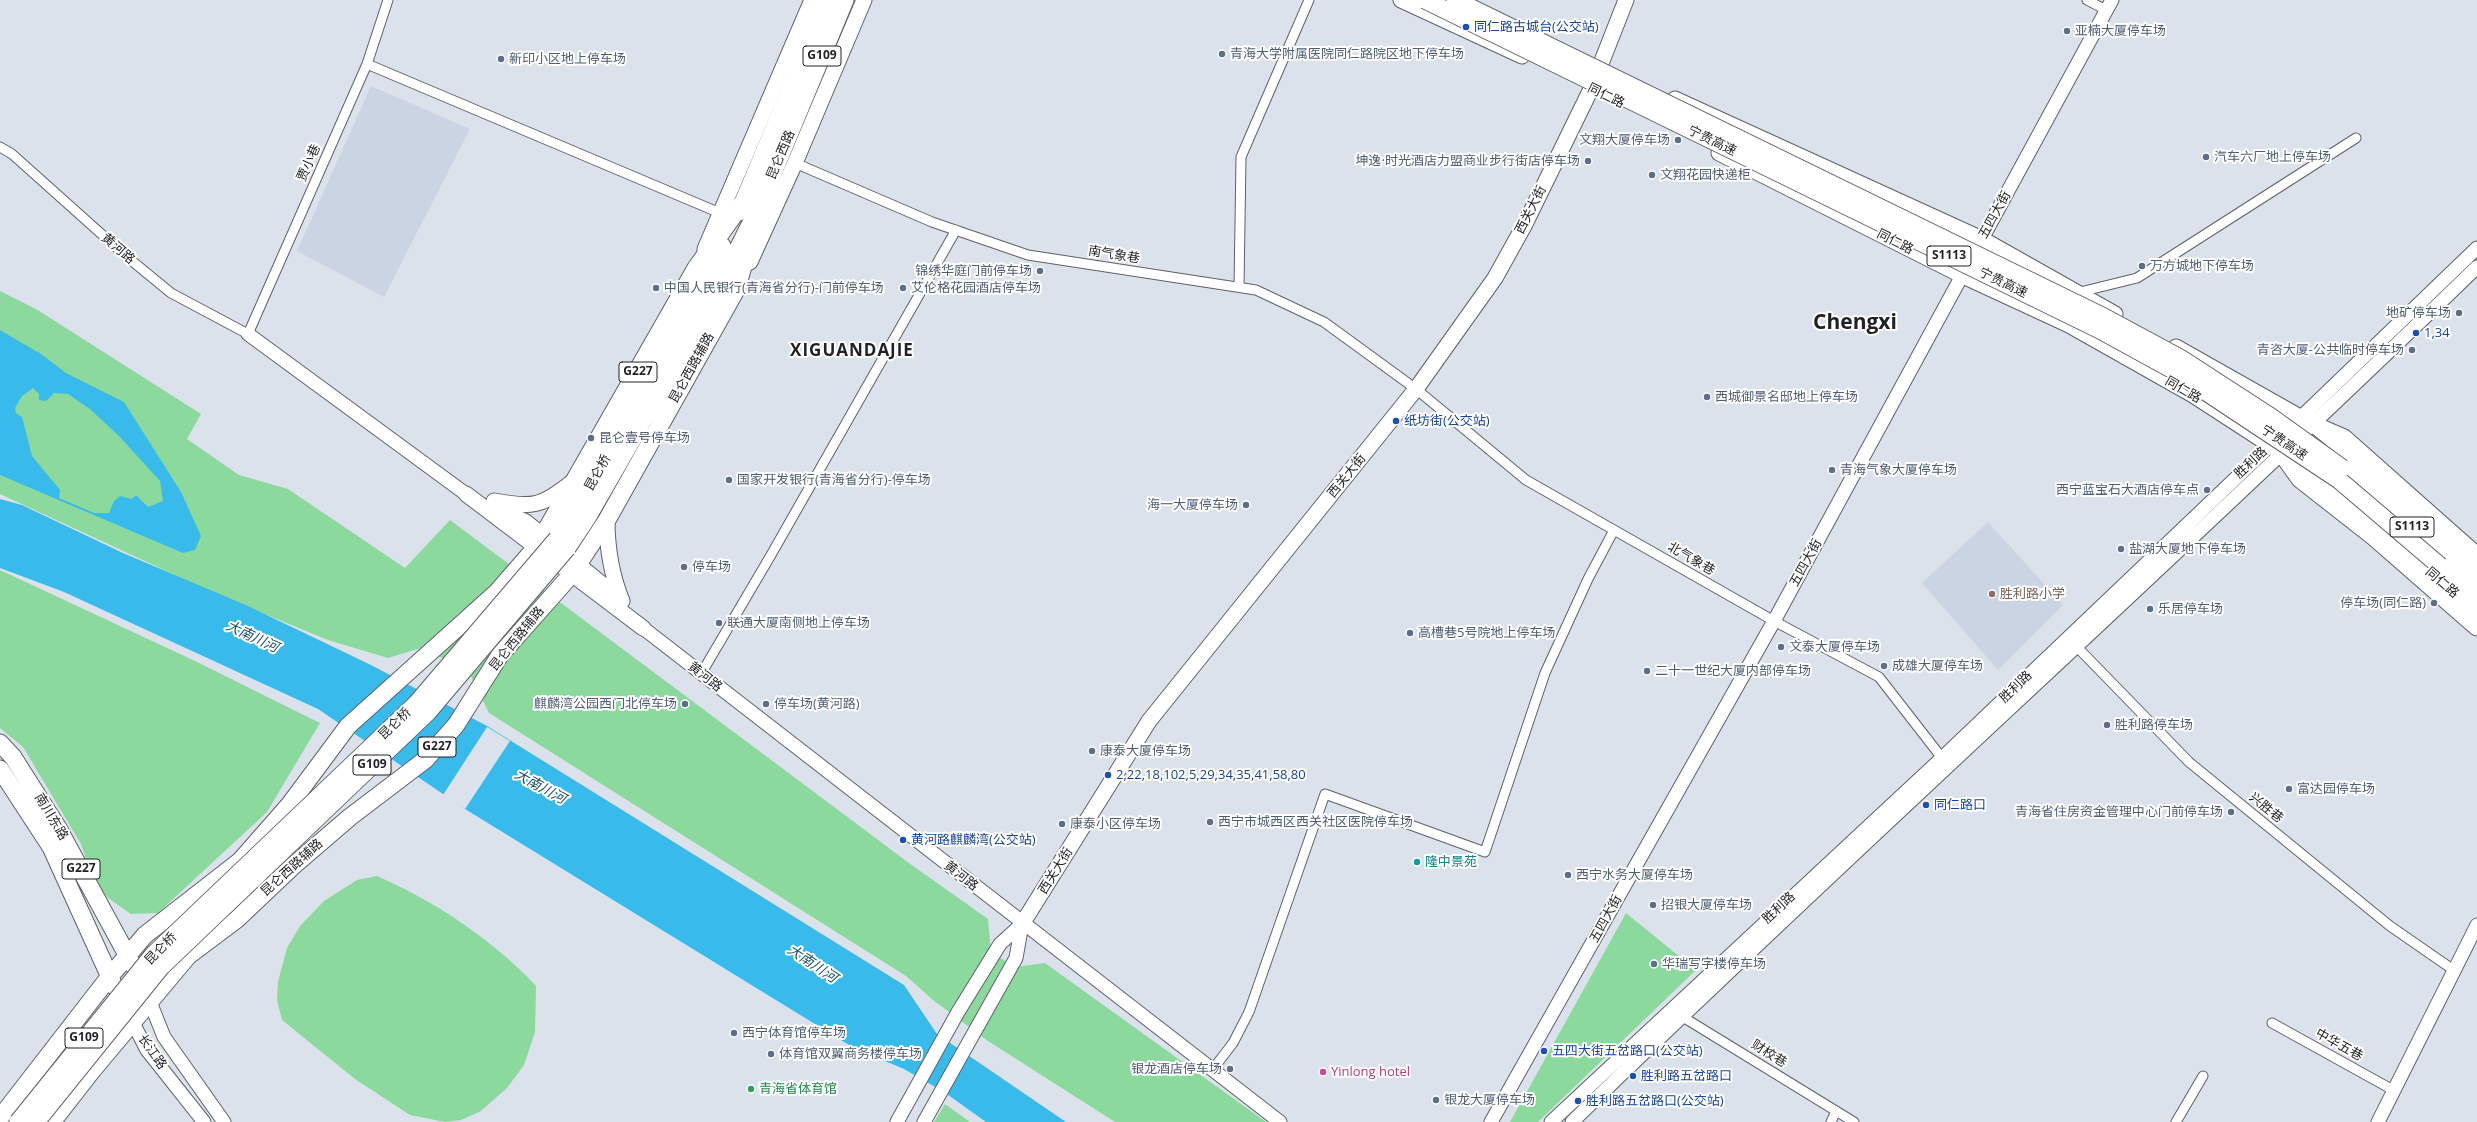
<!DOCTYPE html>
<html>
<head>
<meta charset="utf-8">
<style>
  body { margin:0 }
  canvas { display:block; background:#dce2eb }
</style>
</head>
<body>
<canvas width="2477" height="1122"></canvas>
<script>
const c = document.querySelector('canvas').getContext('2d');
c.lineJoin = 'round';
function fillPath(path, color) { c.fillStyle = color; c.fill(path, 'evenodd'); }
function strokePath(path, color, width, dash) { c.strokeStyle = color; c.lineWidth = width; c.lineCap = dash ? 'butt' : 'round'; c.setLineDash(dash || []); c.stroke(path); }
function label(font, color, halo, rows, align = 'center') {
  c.font = font + ' "Open Sans","Noto Sans SC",sans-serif'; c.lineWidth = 4; c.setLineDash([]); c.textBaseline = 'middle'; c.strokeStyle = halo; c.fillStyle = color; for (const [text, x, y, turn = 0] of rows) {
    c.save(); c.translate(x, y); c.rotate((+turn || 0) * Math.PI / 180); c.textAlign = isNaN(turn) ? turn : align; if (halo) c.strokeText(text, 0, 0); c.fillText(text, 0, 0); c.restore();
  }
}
const built = new Path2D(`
  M 371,86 L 470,129 L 384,297 L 297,251 Z
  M 1988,522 L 2063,605 L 1998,670 L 1922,583 Z`);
const green = new Path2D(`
  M 0,291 L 36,309 L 201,414 L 187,439 L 239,475 L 288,489 L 405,568 L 450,520 L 909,863 L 988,919 L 991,952 L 1015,967 L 1045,963 L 1266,1122 L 1115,1122 L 988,1041 L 933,1000 L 906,976 L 489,713 L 471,676 L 424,647 L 388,658 L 328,640 L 216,594 L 0,494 Z
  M 0,570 L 195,661 L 320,723 L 267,812 L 158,913 L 131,914 L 108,898 L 95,884 L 81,844 L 23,747 L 0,728 Z
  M 377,876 C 436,902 492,939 536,986 L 535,1032 L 524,1065 L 507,1088 L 481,1111 L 461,1120 L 445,1122 L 410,1115 L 355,1079 L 282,1020 L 277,1000 L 278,982 L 287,948 L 300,926 L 324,901 L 357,880 Z
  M 1626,913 L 1696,970 L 1538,1122 L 1510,1122 Z
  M 945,1104 L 970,1122 L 934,1122 Z`);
const water = new Path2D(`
  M 0,330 L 41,354 L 66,373 L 124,402 L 181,492 L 201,536 L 195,550 L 183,553 L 0,475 ZM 33,388 L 39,394 L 39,400 L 46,401 L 54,393 L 68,394 L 90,409 L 119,436 L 160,481 L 163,501 L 148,507 L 136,495 L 132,499 L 120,496 L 114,501 L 109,513 L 94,513 L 59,498 L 60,490 L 32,456 L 22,417 L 16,413 L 15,408 L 22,396 Z
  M 0,499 L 22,505 L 123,553 L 248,606 L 371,665 L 487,726 L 904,985 L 937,1034 L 1066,1122 L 986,1122 L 944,1092 L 904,1069 L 854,1048 L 465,809 L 318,709 L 64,592 L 0,568 Z`);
const pier = new Path2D(`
  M 487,727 L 510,741 L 465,809 L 443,795 Z`);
const street = new Path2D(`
  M 2087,0 L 2106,10
  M 367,64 L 720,213
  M 0,147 L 12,154 L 126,256 L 171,293 L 248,334 L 367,64 L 388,0
  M 795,163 L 932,222 L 1028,255 L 1256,290 L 1324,322 L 1416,389 L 1526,480 L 1774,621 L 1879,677 L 1942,758
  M 1239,287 L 1241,157 L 1309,0
  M 2076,293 L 2137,278 L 2356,138
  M 2077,647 L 2189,762 L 2390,926 L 2455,971
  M 701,674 L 771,555 L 956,230
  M 1678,1014 L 1854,1122
  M 2272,1023 L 2393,1090
  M 1213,1069 L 1233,1043 L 1249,1012 L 1325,794 L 1485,852 L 1545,673 L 1588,579 L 1614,530
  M 1831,1122 L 1836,1111
  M 2176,1122 L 2203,1076`);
const secondary = new Path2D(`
  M 248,334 L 466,494
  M 2294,424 L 2477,248
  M 643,628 L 1280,1122
  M 150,1002 L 164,1037 L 224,1122
  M 133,1023 L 147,1050 L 204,1122
  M 897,1122 L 958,1012 L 1000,944 L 1022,924
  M 924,1122 L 1016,958 L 1022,924
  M 1491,1122 L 1774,621 L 2112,0
  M 1551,1122 L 1942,758 L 2278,438
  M 1572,1122 C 1870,834 2179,556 2477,267
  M 2378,1122 L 2477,925`);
const primary = new Path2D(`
  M 1401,0 L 1522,56
  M 1675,99 L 1982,239 L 2115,314
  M 1719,153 L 1963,276 L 2069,325 L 2193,395 L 2270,445 L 2343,498 L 2477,613
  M 705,249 L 812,0
  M 750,262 L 795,163 L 864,0
  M 2176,347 L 2314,425 L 2373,474 L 2429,528 L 2477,568
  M 466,494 L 643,628
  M 494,501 C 532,508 541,507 572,482
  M 497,509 L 526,522 L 619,598
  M 607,520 C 607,549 611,574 622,601
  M 1022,924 L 1149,721 L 1416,389 L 1495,278 L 1525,224 L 1591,89 L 1626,0`);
const highway = new Path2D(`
  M 739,212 L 828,0
  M 2314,425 L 2344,438 L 2477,556
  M 2282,454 L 2300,479 L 2374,537 L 2477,627
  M 2347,472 L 2477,582
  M 557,539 L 581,503 L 696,299 L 722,246
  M 567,548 L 587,518 L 709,306 L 759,207 L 845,0
  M 2440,566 L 2477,598
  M 0,743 L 13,757 L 58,828 L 132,964
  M 0,769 L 51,847 L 114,986
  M 0,1118 L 110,976 L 145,935 L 240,861 L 290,804 L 348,726 L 497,592 L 537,546 L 696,268 L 744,201
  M 52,1122 L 91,1072 L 188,956 L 236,920 L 293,866 L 350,817 L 425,760 L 456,725 L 500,655 L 571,575 L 607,520 L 737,288 L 759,207`);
const highwayBridge = new Path2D(`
  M 1425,0 L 2098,329 L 2173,370 L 2339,480 L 2440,566
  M 1455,0 L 2104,317 L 2180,358 L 2271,417 L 2342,468
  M 18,1122 L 153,955 L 416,704 L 557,539
  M 36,1122 L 161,967 L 428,712 L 567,548`);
const markers = [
  [1466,27,4,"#1a4fb4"],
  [2067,31,4,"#5c6f8a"],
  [1222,54,4,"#5c6f8a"],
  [501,59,4,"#5c6f8a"],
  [1678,140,4,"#5c6f8a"],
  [2206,157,4,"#5c6f8a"],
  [1588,161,4,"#5c6f8a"],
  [1652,175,4,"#5c6f8a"],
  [2142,266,4,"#5c6f8a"],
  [1040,271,4,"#5c6f8a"],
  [656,288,4,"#5c6f8a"],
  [903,288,4,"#5c6f8a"],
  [2459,313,4,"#5c6f8a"],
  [2416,333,4,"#1a4fb4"],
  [2412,350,4,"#5c6f8a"],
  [1707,397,4,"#5c6f8a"],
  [1396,421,4,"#1a4fb4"],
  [591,438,4,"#5c6f8a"],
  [1832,470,4,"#5c6f8a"],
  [729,480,4,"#5c6f8a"],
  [2207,490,4,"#5c6f8a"],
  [1246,505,4,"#5c6f8a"],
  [2121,549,4,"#5c6f8a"],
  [684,567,4,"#5c6f8a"],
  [1992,594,4,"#8d6e63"],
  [2434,603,4,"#5c6f8a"],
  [2150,609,4,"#5c6f8a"],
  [719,623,4,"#5c6f8a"],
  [1410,633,4,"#5c6f8a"],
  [1781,647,4,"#5c6f8a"],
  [1884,666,4,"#5c6f8a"],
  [1647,671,4,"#5c6f8a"],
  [685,704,4,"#5c6f8a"],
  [766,704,4,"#5c6f8a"],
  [2107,725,4,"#5c6f8a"],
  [1092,751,4,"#5c6f8a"],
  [1108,775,4,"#1a4fb4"],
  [2289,789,4,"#5c6f8a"],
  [1926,805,4,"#1a4fb4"],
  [2231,812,4,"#5c6f8a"],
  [1210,822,4,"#5c6f8a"],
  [1062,824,4,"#5c6f8a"],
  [903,840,4,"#1a4fb4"],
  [1417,862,4,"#0f9aa8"],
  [1568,875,4,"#5c6f8a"],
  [1653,905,4,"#5c6f8a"],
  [1654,964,4,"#5c6f8a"],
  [734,1033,4,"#5c6f8a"],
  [1544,1051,4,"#1a4fb4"],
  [771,1054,4,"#5c6f8a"],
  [1230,1069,4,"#5c6f8a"],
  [1323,1072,4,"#d1479c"],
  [1633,1076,4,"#1a4fb4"],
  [751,1089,4,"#2e9e5b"],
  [1436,1100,4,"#5c6f8a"],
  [1578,1101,4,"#1a4fb4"]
];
const shields = [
  [822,56,38],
  [1949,256,44],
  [638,372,38],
  [2412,527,44],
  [437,747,38],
  [372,765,38],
  [81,869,38],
  [84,1038,38]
];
const shieldNames = [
  ["G109",822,56],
  ["S1113",1949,256],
  ["G227",638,372],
  ["S1113",2412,527],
  ["G227",437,747],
  ["G109",372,765],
  ["G227",81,869],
  ["G109",84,1038]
];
const transitNames = [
  ["同仁路古城台(公交站)",1474,27],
  ["1,34",2424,333],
  ["纸坊街(公交站)",1404,421],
  ["2,22,18,102,5,29,34,35,41,58,80",1116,775],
  ["同仁路口",1934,805],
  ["黄河路麒麟湾(公交站)",911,840],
  ["五四大街五岔路口(公交站)",1552,1051],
  ["胜利路五岔路口",1641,1076],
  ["胜利路五岔路口(公交站)",1586,1101]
];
const serviceNames = [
  ["亚楠大厦停车场",2075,31],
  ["青海大学附属医院同仁路院区地下停车场",1230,54],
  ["新印小区地上停车场",509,59],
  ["文翔大厦停车场",1670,140,"right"],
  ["汽车六厂地上停车场",2214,157],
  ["坤逸·时光酒店力盟商业步行街店停车场",1580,161,"right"],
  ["文翔花园快递柜",1660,175],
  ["万方城地下停车场",2150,266],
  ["锦绣华庭门前停车场",1032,271,"right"],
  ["中国人民银行(青海省分行)-门前停车场",664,288],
  ["艾伦格花园酒店停车场",911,288],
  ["地矿停车场",2451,313,"right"],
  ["青咨大厦-公共临时停车场",2404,350,"right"],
  ["西城御景名邸地上停车场",1715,397],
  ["昆仑壹号停车场",599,438],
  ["青海气象大厦停车场",1840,470],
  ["国家开发银行(青海省分行)-停车场",737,480],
  ["西宁蓝宝石大酒店停车点",2199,490,"right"],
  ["海一大厦停车场",1238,505,"right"],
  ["盐湖大厦地下停车场",2129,549],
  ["停车场",692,567],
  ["停车场(同仁路)",2426,603,"right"],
  ["乐居停车场",2158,609],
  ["联通大厦南侧地上停车场",727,623],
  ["高槽巷5号院地上停车场",1418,633],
  ["文泰大厦停车场",1789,647],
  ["成雄大厦停车场",1892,666],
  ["二十一世纪大厦内部停车场",1655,671],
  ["麒麟湾公园西门北停车场",677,704,"right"],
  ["停车场(黄河路)",774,704],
  ["胜利路停车场",2115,725],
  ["康泰大厦停车场",1100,751],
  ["富达园停车场",2297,789],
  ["青海省住房资金管理中心门前停车场",2223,812,"right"],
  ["西宁市城西区西关社区医院停车场",1218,822],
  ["康泰小区停车场",1070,824],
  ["西宁水务大厦停车场",1576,875],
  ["招银大厦停车场",1661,905],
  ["华瑞写字楼停车场",1662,964],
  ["西宁体育馆停车场",742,1033],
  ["体育馆双翼商务楼停车场",779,1054],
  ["银龙酒店停车场",1222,1069,"right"],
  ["银龙大厦停车场",1444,1100]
];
const streetNames = [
  ["同仁路",1606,96,26],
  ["宁贵高速",1712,141,26],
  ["昆仑西路",781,155,-67],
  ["贾小巷",309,163,-66],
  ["西关大街",1531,210,-63],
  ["五四大街",1995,215,-61],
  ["同仁路",1895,242,27],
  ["黄河路",118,249,41],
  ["南气象巷",1114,255,9],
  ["宁贵高速",2003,283,26],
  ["昆仑西路辅路",692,368,-61],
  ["同仁路",2183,390,30],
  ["宁贵高速",2284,443,34],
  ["胜利路",2251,463,-43],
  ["昆仑桥",598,473,-61],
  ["西关大街",1347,476,-51],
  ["北气象巷",1691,559,30],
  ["五四大街",1806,563,-61],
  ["同仁路",2442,583,41],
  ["昆仑西路辅路",517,639,-51],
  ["黄河路",705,677,38],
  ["胜利路",2016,687,-44],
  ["昆仑桥",395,724,-44],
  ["兴胜巷",2266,808,39],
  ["南川东路",51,817,59],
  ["昆仑西路辅路",292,868,-42],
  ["西关大街",1056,871,-58],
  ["黄河路",961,876,38],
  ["胜利路",1779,908,-43],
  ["五四大街",1606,919,-61],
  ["昆仑桥",161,949,-46],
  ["中华五巷",2339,1045,29],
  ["长江路",152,1052,55],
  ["财校巷",1769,1054,32]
];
const educationNames = [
  ["胜利路小学",2000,594]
];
const cultureNames = [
  ["隆中景苑",1425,862]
];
const hotelNames = [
  ["Yinlong hotel",1331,1072]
];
const leisureNames = [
  ["青海省体育馆",759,1089]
];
const waterNames = [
  ["大南川河",252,637,25],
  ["大南川河",540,787,29],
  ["大南川河",812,964,34]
];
const districtNames = [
  ["XIGUANDAJIE",852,351]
];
const townNames = [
  ["Chengxi",1855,323]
];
fillPath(built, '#cad4e2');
fillPath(green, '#8cd99e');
fillPath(water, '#38bbeb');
fillPath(pier, '#dce2eb');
strokePath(street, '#5d6269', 11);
strokePath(secondary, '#5d6269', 15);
strokePath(primary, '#5d6269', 17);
strokePath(highway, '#5d6269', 19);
strokePath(street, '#fff', 9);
strokePath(secondary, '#fff', 13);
strokePath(primary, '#fff', 15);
strokePath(highway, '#fff', 17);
strokePath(highwayBridge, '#5d6269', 19, []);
strokePath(highwayBridge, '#fff', 17);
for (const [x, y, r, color] of markers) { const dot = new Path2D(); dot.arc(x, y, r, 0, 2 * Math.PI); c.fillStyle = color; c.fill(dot); strokePath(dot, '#fff', 1.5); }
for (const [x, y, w] of shields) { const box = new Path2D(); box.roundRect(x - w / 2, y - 10, w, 20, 3); c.fillStyle = '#fff'; c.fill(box); strokePath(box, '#1f2124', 1); }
label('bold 12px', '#1f2124', null, shieldNames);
label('13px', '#164399', '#fff', transitNames, 'left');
label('13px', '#4e5e75', '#fff', serviceNames, 'left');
label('13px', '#1f2124', '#fff', streetNames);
label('13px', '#785e54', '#fff', educationNames, 'left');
label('13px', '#0d838f', '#fff', cultureNames, 'left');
label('13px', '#b23c85', '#fff', hotelNames, 'left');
label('13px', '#27864d', '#fff', leisureNames, 'left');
label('italic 14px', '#205367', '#fff', waterNames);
c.letterSpacing = '1px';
label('bold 17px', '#1f2124', '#fff', districtNames);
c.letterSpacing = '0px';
label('bold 21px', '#1f2124', '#fff', townNames);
</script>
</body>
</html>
